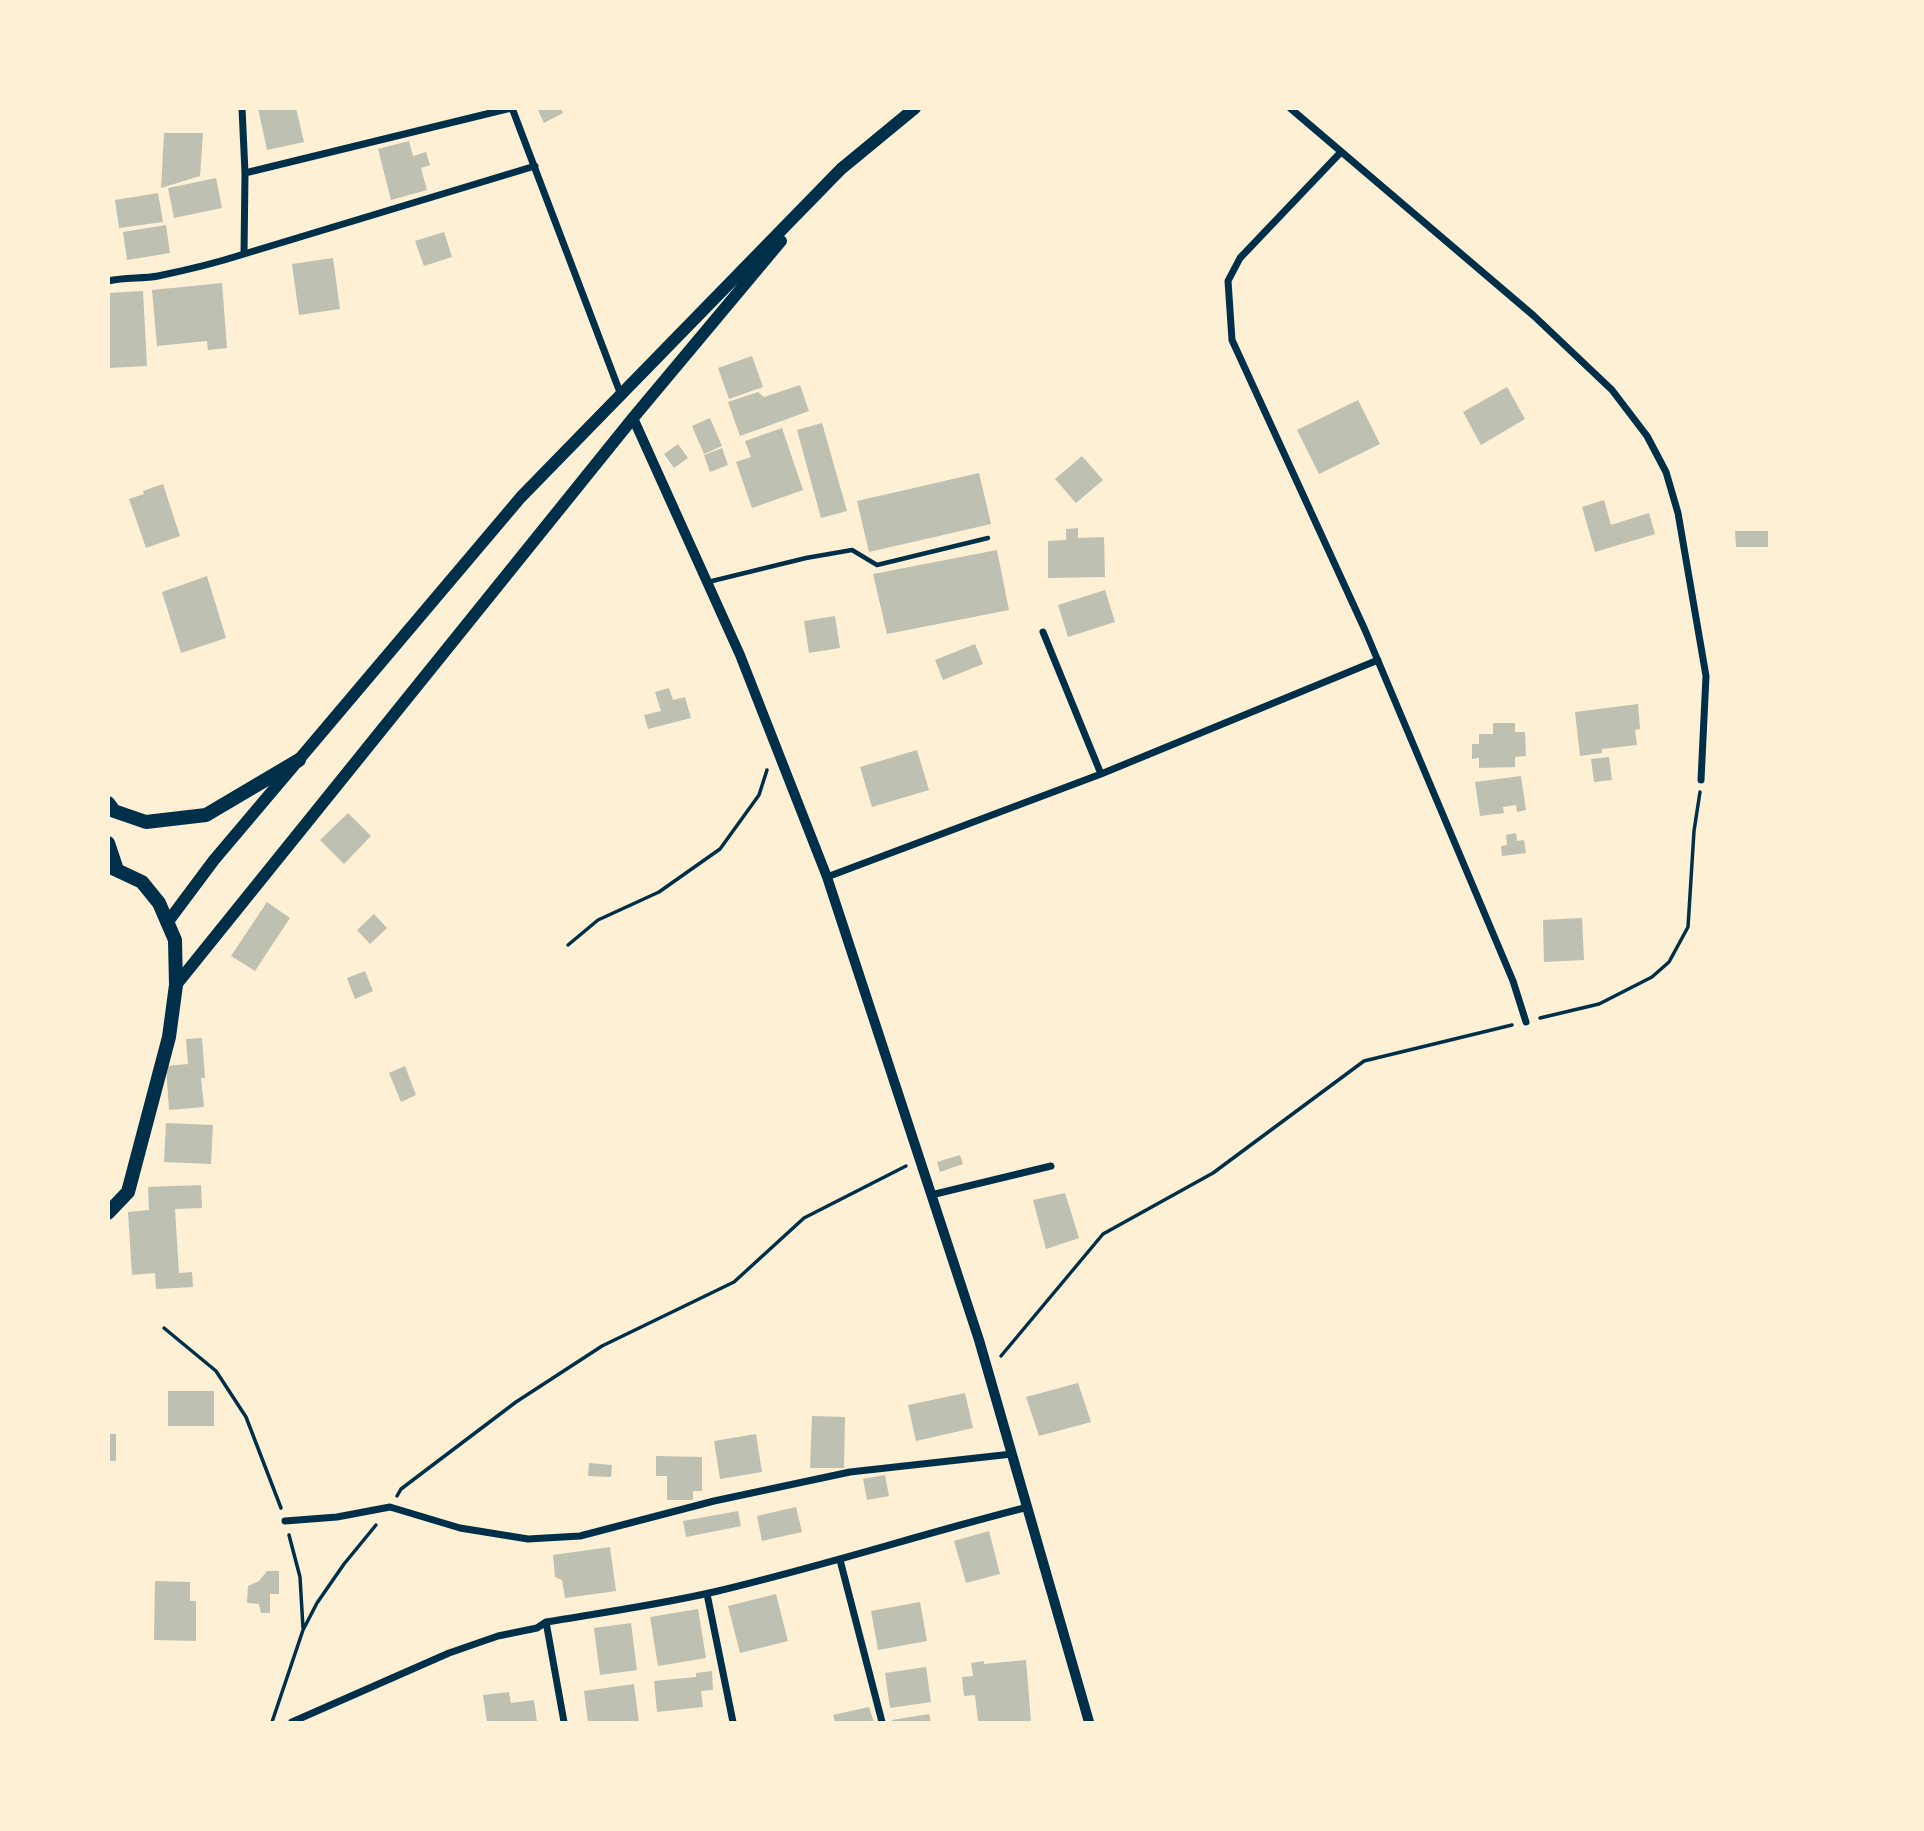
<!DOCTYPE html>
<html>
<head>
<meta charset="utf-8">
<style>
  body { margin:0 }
  #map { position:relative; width:1924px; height:1831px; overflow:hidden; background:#fdf0d5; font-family:Overpass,sans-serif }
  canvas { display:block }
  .frame { position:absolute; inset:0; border:110px solid #fdf0d5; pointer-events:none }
</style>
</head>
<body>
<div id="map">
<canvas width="1924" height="1831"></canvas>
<div class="frame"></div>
</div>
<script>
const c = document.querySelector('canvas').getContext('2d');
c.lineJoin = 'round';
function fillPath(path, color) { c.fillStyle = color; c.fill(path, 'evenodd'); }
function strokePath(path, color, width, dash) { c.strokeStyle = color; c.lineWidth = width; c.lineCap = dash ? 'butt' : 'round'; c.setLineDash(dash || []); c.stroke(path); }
const building = new Path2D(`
  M 258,108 L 296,108 L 304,142 L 267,150 Z
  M 537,108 L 561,108 L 563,113 L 544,123 Z
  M 164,133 L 203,133 L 200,176 L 161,188 Z
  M 409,141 L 413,156 L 426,152 L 430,165 L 421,168 L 427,190 L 391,200 L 378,149 Z
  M 216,178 L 222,208 L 174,218 L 168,188 Z
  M 158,193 L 163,222 L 119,228 L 115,200 Z
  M 166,225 L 170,253 L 127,260 L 123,232 Z
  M 444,232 L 452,257 L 424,266 L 415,241 Z
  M 333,258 L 340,309 L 299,315 L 292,264 Z
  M 222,283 L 227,348 L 208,350 L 207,341 L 157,346 L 152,290 Z
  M 143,291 L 147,366 L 108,368 L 108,293 Z
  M 752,356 L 763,387 L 729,399 L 718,368 Z
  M 800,385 L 809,411 L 740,436 L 728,402 L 758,392 L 764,397 Z
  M 1507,387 L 1525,419 L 1481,445 L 1463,412 Z
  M 1358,400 L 1380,444 L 1319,474 L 1297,430 Z
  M 710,418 L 722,446 L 704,454 L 692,426 Z
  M 822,423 L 847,511 L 821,518 L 797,430 Z
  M 782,428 L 803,490 L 752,508 L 736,462 L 751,457 L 745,441 Z
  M 678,444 L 688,458 L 674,468 L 664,454 Z
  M 722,448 L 728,465 L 710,472 L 704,455 Z
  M 1082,456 L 1103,480 L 1076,503 L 1055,479 Z
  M 979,473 L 991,524 L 869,552 L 857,501 Z
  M 163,484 L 180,536 L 146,548 L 129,499 L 144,494 L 143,491 Z
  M 1604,500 L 1611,525 L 1649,513 L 1655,534 L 1595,552 L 1582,507 Z
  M 1078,528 L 1078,538 L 1104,537 L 1105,577 L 1048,578 L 1048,541 L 1066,540 L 1066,529 Z
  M 1735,531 L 1768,531 L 1768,547 L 1736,547 Z
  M 997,550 L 1009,610 L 887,634 L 873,574 Z
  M 207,576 L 226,638 L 181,653 L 162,592 Z
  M 1105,590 L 1115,622 L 1068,637 L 1058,605 Z
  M 835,616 L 840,648 L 809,653 L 804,621 Z
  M 975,644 L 983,664 L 943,680 L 935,660 Z
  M 669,688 L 673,700 L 685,697 L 691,718 L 648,729 L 644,715 L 661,711 L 655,692 Z
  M 1638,704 L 1640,729 L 1635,730 L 1637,745 L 1602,749 L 1602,753 L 1580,756 L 1575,712 Z
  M 1493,723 L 1515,723 L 1515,732 L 1525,732 L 1526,756 L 1515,757 L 1515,767 L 1479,768 L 1479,758 L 1472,759 L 1472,744 L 1479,744 L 1479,734 L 1493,734 Z
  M 917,750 L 929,790 L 872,807 L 860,767 Z
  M 1609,757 L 1612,780 L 1594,782 L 1591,759 Z
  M 1521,776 L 1526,810 L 1517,812 L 1516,805 L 1503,807 L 1504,813 L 1480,816 L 1475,782 Z
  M 348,813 L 371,836 L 344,864 L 320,840 Z
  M 1516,833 L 1517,841 L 1524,840 L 1526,853 L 1502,856 L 1501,846 L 1507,845 L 1506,835 Z
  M 267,902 L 290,918 L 255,971 L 231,956 Z
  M 374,914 L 387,928 L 370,944 L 357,930 Z
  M 1582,918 L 1584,960 L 1544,962 L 1543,920 Z
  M 365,971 L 373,991 L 355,999 L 347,978 Z
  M 202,1038 L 205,1078 L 201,1078 L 204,1107 L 169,1110 L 166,1066 L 188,1064 L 186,1039 Z
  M 405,1066 L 416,1095 L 401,1102 L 389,1073 Z
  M 166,1123 L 213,1125 L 211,1164 L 164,1162 Z
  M 960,1155 L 963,1164 L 940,1172 L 937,1162 Z
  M 201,1185 L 202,1208 L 175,1209 L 179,1273 L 192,1272 L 193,1287 L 156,1289 L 155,1273 L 132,1275 L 128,1212 L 149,1210 L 148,1187 Z
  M 1065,1193 L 1079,1238 L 1046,1249 L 1033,1200 Z
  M 1078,1383 L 1091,1422 L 1039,1436 L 1026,1397 Z
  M 168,1391 L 214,1391 L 214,1426 L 168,1426 Z
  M 965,1393 L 973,1428 L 916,1441 L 908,1405 Z
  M 812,1416 L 845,1417 L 844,1468 L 810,1468 Z
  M 108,1434 L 116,1434 L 116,1461 L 108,1461 Z
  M 756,1434 L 762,1472 L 720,1479 L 714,1441 Z
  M 656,1456 L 702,1457 L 702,1491 L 693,1491 L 693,1500 L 667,1500 L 667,1476 L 656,1476 Z
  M 589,1463 L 612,1465 L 611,1477 L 588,1476 Z
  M 885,1475 L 889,1496 L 867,1500 L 863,1479 Z
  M 796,1507 L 802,1532 L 762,1541 L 757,1516 Z
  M 738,1511 L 741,1526 L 686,1537 L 683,1521 Z
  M 989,1531 L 1000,1574 L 966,1583 L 954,1541 Z
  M 610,1547 L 616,1591 L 565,1598 L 562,1580 L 555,1577 L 553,1555 Z
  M 267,1571 L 279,1571 L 279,1594 L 270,1594 L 270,1613 L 261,1613 L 259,1604 L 247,1603 L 248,1586 L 259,1581 Z
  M 155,1581 L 190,1582 L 190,1601 L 196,1601 L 196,1641 L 154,1640 Z
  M 776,1594 L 788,1641 L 740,1653 L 728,1606 Z
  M 920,1602 L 927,1641 L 878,1650 L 871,1611 Z
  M 698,1609 L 706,1658 L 658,1666 L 650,1617 Z
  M 631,1623 L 637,1670 L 600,1675 L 594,1628 Z
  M 1026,1660 L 1031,1722 L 978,1722 L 975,1695 L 964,1696 L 962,1677 L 973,1676 L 971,1663 L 984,1661 L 984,1664 Z
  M 926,1667 L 931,1702 L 890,1708 L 885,1673 Z
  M 712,1671 L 713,1690 L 701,1691 L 703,1707 L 657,1712 L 654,1681 L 696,1677 L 696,1673 Z
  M 634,1684 L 639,1722 L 588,1722 L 584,1691 Z
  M 509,1692 L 511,1703 L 534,1700 L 537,1722 L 487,1722 L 483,1695 Z
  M 869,1707 L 874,1722 L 835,1722 L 833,1715 Z
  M 929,1714 L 931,1722 L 892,1722 L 892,1720 Z`);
const path = new Path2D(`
  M 568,945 L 598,920 L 659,892 L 720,849 L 759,795 L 767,770
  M 1540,1018 L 1599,1004 L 1652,977 L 1669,962 L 1688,927 L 1694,831 L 1700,792
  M 164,1328 L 216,1371 L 246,1417 L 281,1508
  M 1001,1356 L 1103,1234 L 1213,1173 L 1364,1061 L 1512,1025
  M 397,1496 L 401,1489 L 516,1402 L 602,1346 L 734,1282 L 804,1218 L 906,1166
  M 289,1535 L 300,1577 L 303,1628
  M 272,1722 L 303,1630 L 317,1603 L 344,1564 L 376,1525`);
const service = new Path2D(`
  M 708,582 L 806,558 L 852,550 L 877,565 L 988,538`);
const minor = new Path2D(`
  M 512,108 L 621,395
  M 1290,108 L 1534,316 L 1612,390 L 1647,436 L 1666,472 L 1678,513 L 1706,676 L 1701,780
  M 1341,152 L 1240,258 L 1228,281 L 1232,340 L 1365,630 L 1513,981 L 1526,1022
  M 245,173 L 511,108
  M 244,254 L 535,166
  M 108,281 C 126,277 142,279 158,276 C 187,270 216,263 244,254 L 245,173 L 242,108
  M 1043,632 L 1101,774
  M 827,877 L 1101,774 L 1378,660
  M 931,1195 L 1051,1166
  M 285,1521 L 337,1517 L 390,1507 L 460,1528 L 528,1539 L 580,1536 L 714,1501 L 850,1472 L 1012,1454
  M 840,1560 L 882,1722
  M 707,1594 L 733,1722
  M 546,1622 L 564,1722
  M 292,1722 L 449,1653 L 498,1636 L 537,1628 L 546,1622 C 600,1613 656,1605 709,1593 C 817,1568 921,1534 1028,1507`);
const tertiary = new Path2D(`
  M 633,418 L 740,655 L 827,877 L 979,1340 L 1089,1722`);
const secondary = new Path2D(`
  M 167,923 L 214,860 L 521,497 L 841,169 L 915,108
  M 176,985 L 633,418 L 781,241`);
const primary = new Path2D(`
  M 108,803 L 114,811 L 146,822 L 206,815 L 299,760
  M 108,843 L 117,870
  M 108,866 L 142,882 L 159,903 L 175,940 L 176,985 L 169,1037 L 128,1192 L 108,1213`);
fillPath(building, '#bec0b2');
strokePath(path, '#003049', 3.5);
strokePath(service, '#003049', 4.5);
strokePath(minor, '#003049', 7);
strokePath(tertiary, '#003049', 10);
strokePath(secondary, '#003049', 12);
strokePath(primary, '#003049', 14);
</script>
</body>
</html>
